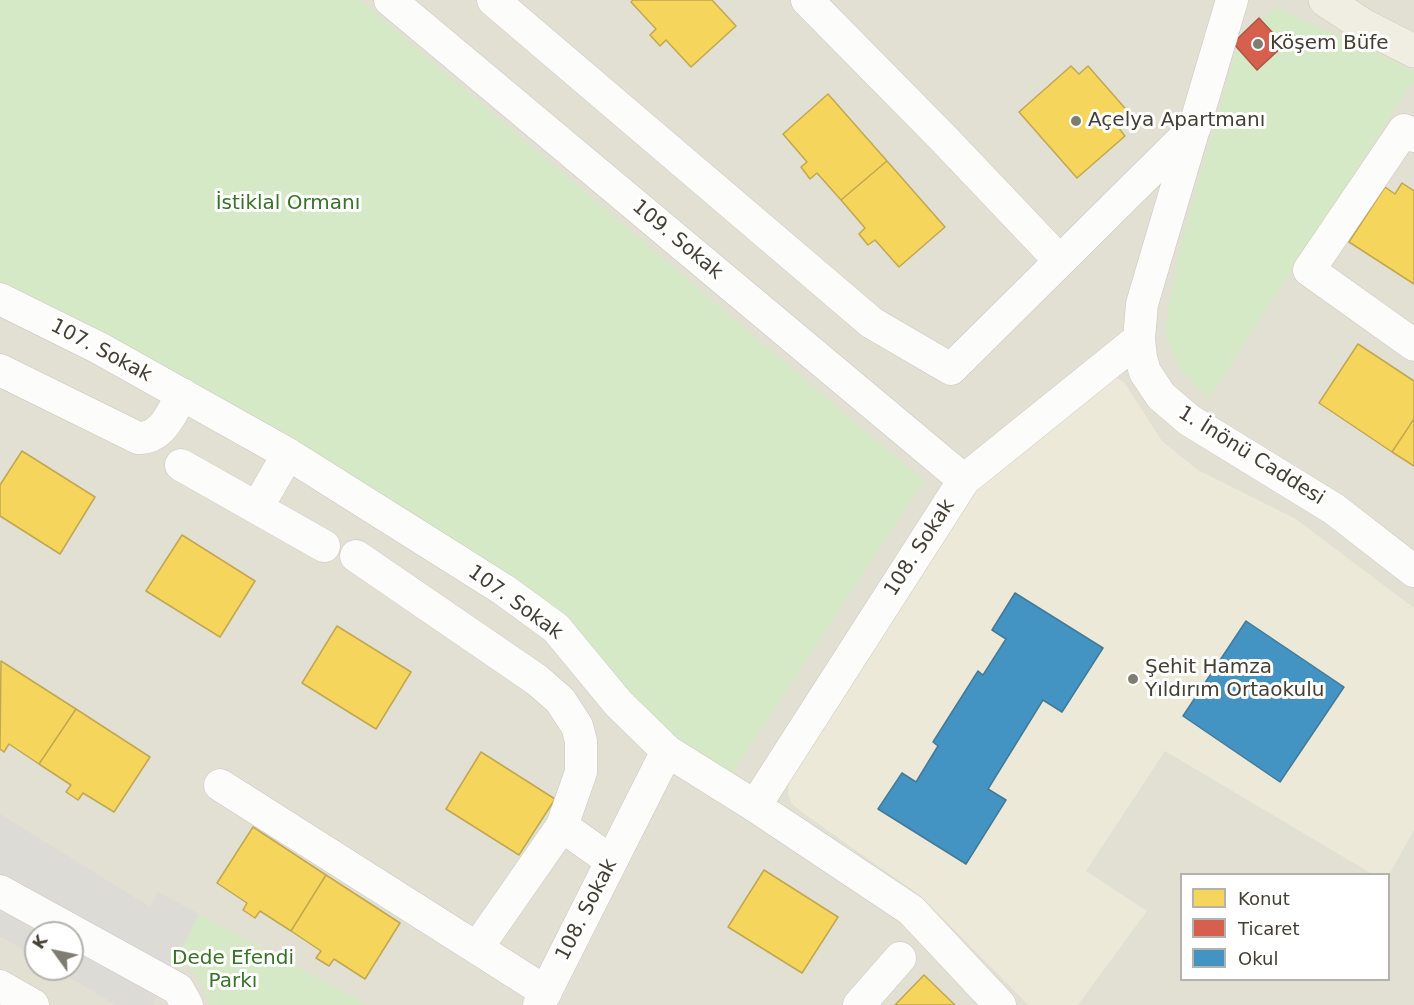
<!DOCTYPE html>
<html>
<head>
<meta charset="utf-8">
<style>
  body { margin:0 }
  #map { position:relative; width:1414px; height:1005px; overflow:hidden; background:#eeece6; font-family:"DejaVu Sans",sans-serif }
  canvas { display:block }
  .legend { position:absolute; left:1180px; top:873px; width:210px; height:108px; box-sizing:border-box; background:#fff; border:2px solid #b4b2ad; margin:0; padding:8px 10px; list-style:none; font-size:18px; color:#433f33 }
  .legend li { display:flex; align-items:center; gap:12px; height:30px }
  .legend b { width:30px; border:2px solid #b4b2ad }
  .north { position:absolute; left:24px; top:921px; width:60px; height:60px; box-sizing:border-box; background:#fff; border:2px solid #b4b2ad; border-radius:50%; rotate:303deg; font-size:16px; font-weight:700; line-height:24px; text-align:center; color:#433f33 }
  .north::after { content:''; display:block; margin:auto; width:21px; height:27px; background:#7f7c72; clip-path:polygon(50% 0,100% 100%,50% 72%,0 100%) }
</style>
</head>
<body>
<div id="map">
<canvas width="1414" height="1005"></canvas>
<ul class="legend">
<li><b style="height:16px;background:#f6d55c"></b>Konut</li>
<li><b style="height:16px;background:#d6604d"></b>Ticaret</li>
<li><b style="height:16px;background:#4393c3"></b>Okul</li>
</ul>
<div class="north">K</div>
</div>
<script>
const c = document.querySelector('canvas').getContext('2d');
c.lineJoin = 'round';
function fillPath(path, color) { c.fillStyle = color; c.fill(path, 'evenodd'); }
function strokePath(path, color, width, dash) { c.strokeStyle = color; c.lineWidth = width; c.lineCap = dash ? 'butt' : 'round'; c.setLineDash(dash || []); c.stroke(path); }
function label(font, color, halo, rows, align = 'center') {
  c.font = font + ' "DejaVu Sans",sans-serif'; c.lineWidth = 6; c.setLineDash([]); c.textBaseline = 'middle'; c.strokeStyle = halo; c.fillStyle = color; for (const [text, x, y, turn = 0] of rows) {
    c.save(); c.translate(x, y); c.rotate((+turn || 0) * Math.PI / 180); c.textAlign = isNaN(turn) ? turn : align; if (halo) c.strokeText(text, 0, 0); c.fillText(text, 0, 0); c.restore();
  }
}
const residential = new Path2D(`
  M 0,0 L 1414,0 L 1414,1005 L 0,1005 ZM 1182,874 L 1388,874 L 1388,980 L 1182,980 ZM 36,933 L 72,933 L 72,969 L 36,969 Z`);
const education = new Path2D(`
  M 1113,376 L 1124,382 L 1162,441 L 1198,470 L 1296,519 L 1414,608 L 1414,830 L 1389,875 L 1372,874 L 1165,751 L 1086,871 L 1147,911 L 1078,1005 L 1028,1005 L 922,897 L 800,811 L 791,803 L 788,793 L 789,781 L 966,491 Z`);
const green = new Path2D(`
  M 0,0 L 360,0 L 924,481 L 731,775 L 638,710 L 560,621 L 188,380 L 0,283 Z
  M 1276,7 L 1414,71 L 1414,80 L 1209,399 L 1179,368 L 1165,332 L 1170,300 L 1181,243 L 1240,38 Z
  M 199,914 L 368,1005 L 210,1005 L 202,984 L 179,954 Z`);
const parking = new Path2D(`
  M 0,814 L 150,907 L 158,892 L 199,914 L 153,1005 L 116,1005 L 56,969 L 72,969 L 72,933 L 36,933 L 36,957 L 0,936 Z`);
const homes = new Path2D(`
  M 633,0 L 712,0 L 736,26 L 691,67 L 666,40 L 660,46 L 650,35 L 656,29 L 631,2 Z
  M 1071,66 L 1079,74 L 1088,66 L 1131,115 L 1118,127 L 1125,136 L 1077,178 L 1019,112 Z
  M 828,94 L 887,161 L 841,200 L 817,173 L 810,179 L 801,167 L 807,162 L 783,134 Z
  M 887,161 L 945,227 L 899,267 L 875,240 L 868,245 L 859,234 L 865,228 L 841,200 Z
  M 1402,183 L 1414,191 L 1414,284 L 1349,242 L 1385,187 L 1395,194 Z
  M 1358,344 L 1414,381 L 1414,419 L 1392,452 L 1319,403 Z
  M 1414,419 L 1414,466 L 1392,452 Z
  M 22,451 L 95,497 L 60,554 L 0,516 L 0,485 Z
  M 182,535 L 255,581 L 220,637 L 146,591 Z
  M 337,626 L 411,672 L 376,729 L 302,683 Z
  M 1,661 L 76,709 L 39,764 L 9,744 L 4,752 L 0,749 Z
  M 76,709 L 150,757 L 114,812 L 83,793 L 78,800 L 66,792 L 71,785 L 39,764 Z
  M 481,752 L 555,799 L 519,855 L 446,809 Z
  M 253,827 L 326,875 L 291,931 L 260,911 L 255,918 L 243,910 L 247,903 L 217,883 Z
  M 764,870 L 838,917 L 802,973 L 728,927 Z
  M 326,875 L 400,923 L 365,979 L 334,959 L 329,966 L 316,958 L 321,951 L 291,931 Z
  M 924,975 L 955,1005 L 895,1005 Z`);
const shops = new Path2D(`
  M 1259,18 L 1284,45 L 1257,70 L 1233,43 Z`);
const schools = new Path2D(`
  M 1015,593 L 1103,648 L 1062,712 L 1043,700 L 988,789 L 1006,800 L 966,864 L 878,809 L 902,773 L 916,782 L 938,746 L 933,742 L 978,671 L 983,675 L 1006,639 L 992,630 Z
  M 1246,621 L 1344,687 L 1280,782 L 1183,716 Z`);
const minor = new Path2D(`
  M 390,0 L 964,480
  M 493,0 L 872,323 L 951,369 L 1195,127
  M 807,0 L 944,139 L 1059,260
  M 1232,0 L 1142,304 L 1139,339 L 1141,358 L 1145,372 L 1161,396 L 1189,420 L 1334,509 L 1414,571
  M 1414,136 L 1404,130 L 1309,270 L 1414,345
  M 0,299 L 99,348 L 288,454 L 504,590 L 556,628 L 618,703 L 667,751 L 755,806 L 911,910 L 1000,1005
  M 0,370 L 138,438 C 162,439 172,413 182,394
  M 181,465 L 324,546
  M 257,508 L 288,454
  M 356,556 L 537,680 L 560,700 L 577,726 L 581,741 L 581,772 L 562,826 L 477,948
  M 220,785 L 546,992
  M 755,806 L 964,480 L 1139,339
  M 562,826 L 611,861
  M 0,891 L 178,989 L 187,1005
  M 0,986 L 33,1005
  M 539,1005 L 667,751
  M 859,1005 L 900,958`);
const major = new Path2D(`
  M 1325,0 L 1363,25 L 1414,51`);
const markers = [
  [1258,44,6,"#7f7c72"],
  [1076,121,6,"#7f7c72"],
  [1133,679,6,"#7f7c72"]
];
const poiNames = [
  ["Köşem Büfe",1270,44],
  ["Açelya Apartmanı",1088,121],
  ["Şehit Hamza",1145,668],
  ["Yıldırım Ortaokulu",1145,691]
];
const parkNames = [
  ["İstiklal Ormanı",288,204],
  ["Dede Efendi",233,959],
  ["Parkı",233,982]
];
const streetNames = [
  ["109. Sokak",677,240,40],
  ["107. Sokak",101,351,28],
  ["1. İnönü Caddesi",1251,456,32],
  ["108. Sokak",920,548,-57],
  ["107. Sokak",515,603,36],
  ["108. Sokak",587,910,-63]
];
fillPath(residential, '#e2dfd3');
fillPath(education, '#ece9d8');
fillPath(green, '#d6e9c6');
fillPath(parking, '#dddbd6');
fillPath(homes, '#f6d55c');
strokePath(homes, '#c0a850', 1.5);
fillPath(shops, '#d6604d');
strokePath(shops, '#aa5645', 1.5);
fillPath(schools, '#4393c3');
strokePath(schools, '#437a98', 1.5);
strokePath(minor, '#cac8c2', 33);
strokePath(major, '#d0ccb3', 34);
strokePath(minor, '#fcfcfb', 32);
strokePath(major, '#f0eee2', 33);
for (const [x, y, r, color] of markers) { const dot = new Path2D(); dot.arc(x, y, r, 0, 2 * Math.PI); c.fillStyle = color; c.fill(dot); strokePath(dot, '#fff', 2); }
label('20px', '#433f33', '#fff', poiNames, 'left');
label('20px', '#387328', '#fff', parkNames);
label('20px', '#433f33', '#fff', streetNames);
</script>
</body>
</html>
